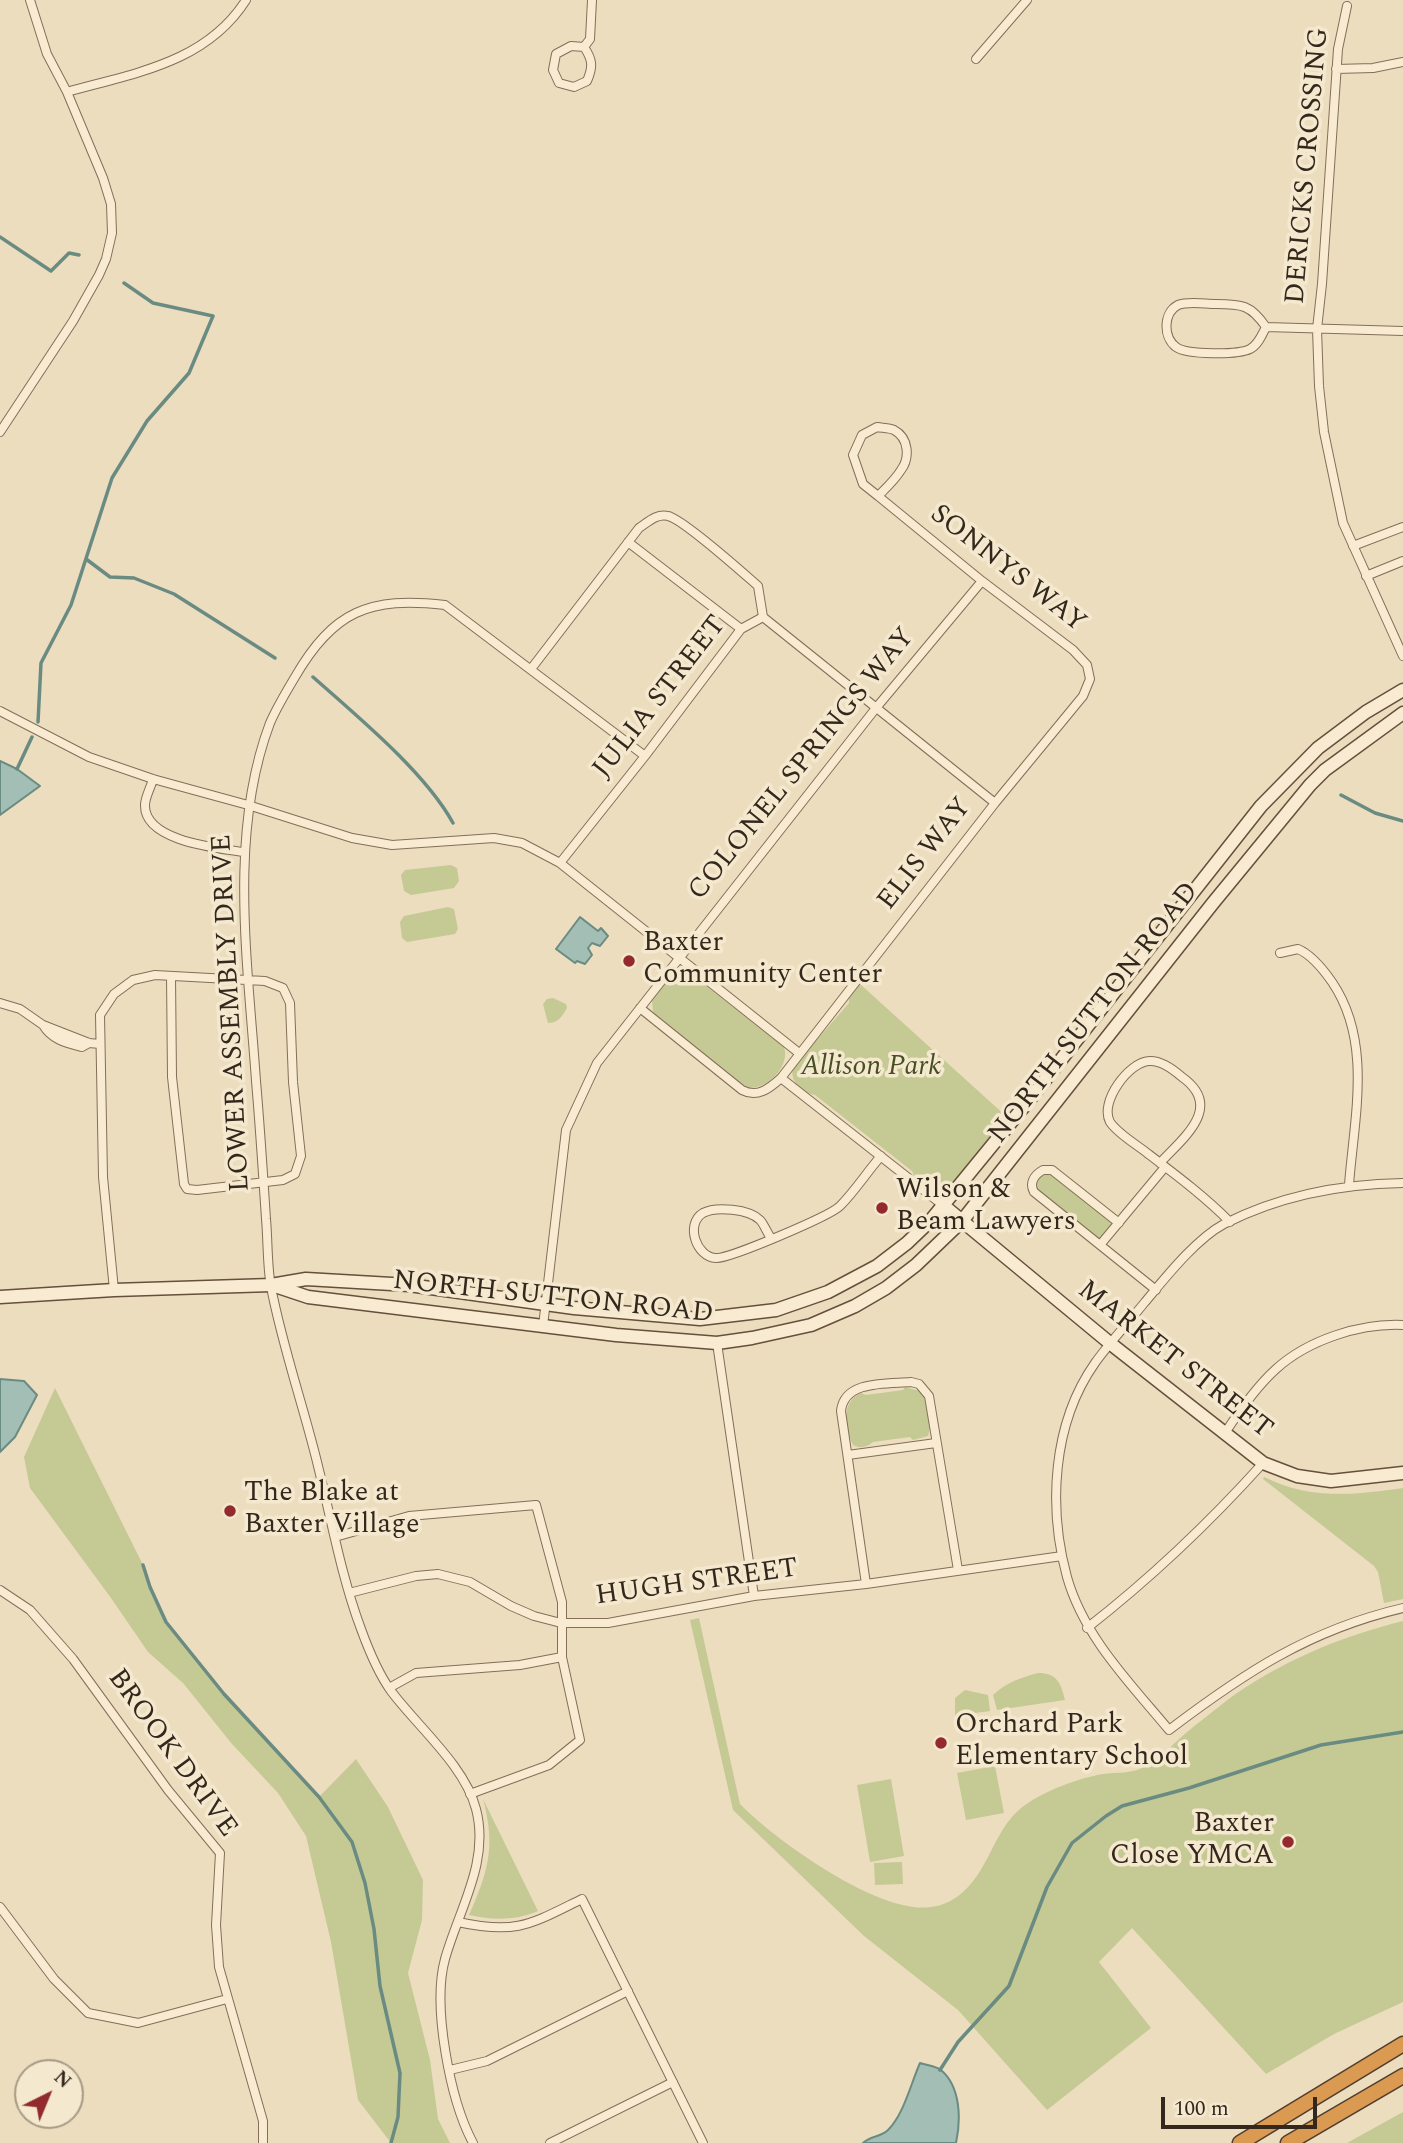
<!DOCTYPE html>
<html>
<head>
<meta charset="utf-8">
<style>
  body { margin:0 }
  #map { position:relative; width:1403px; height:2143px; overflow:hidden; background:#ecddbf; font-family:Spectral,serif }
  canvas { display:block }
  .north { position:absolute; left:14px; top:2059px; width:70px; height:70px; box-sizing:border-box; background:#f4e8cf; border:2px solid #a79b87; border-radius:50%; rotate:43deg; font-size:19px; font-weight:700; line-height:28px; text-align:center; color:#34271c }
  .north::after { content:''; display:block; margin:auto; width:24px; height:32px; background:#922a2e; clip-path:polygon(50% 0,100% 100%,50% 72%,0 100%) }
  .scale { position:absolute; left:1161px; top:2097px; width:156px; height:32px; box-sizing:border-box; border:4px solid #34271c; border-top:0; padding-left:9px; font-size:21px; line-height:24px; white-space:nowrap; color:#34271c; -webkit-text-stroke:5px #f4e8cf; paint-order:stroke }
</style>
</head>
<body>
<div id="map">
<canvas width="1403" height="2143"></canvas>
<div class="north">N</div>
<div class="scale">100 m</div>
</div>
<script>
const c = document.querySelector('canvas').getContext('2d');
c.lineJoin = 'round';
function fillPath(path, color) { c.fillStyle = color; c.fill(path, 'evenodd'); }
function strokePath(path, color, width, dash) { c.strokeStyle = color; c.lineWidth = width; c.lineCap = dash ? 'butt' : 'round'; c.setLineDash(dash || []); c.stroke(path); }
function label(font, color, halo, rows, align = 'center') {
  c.font = font + ' Spectral,serif'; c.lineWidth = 7; c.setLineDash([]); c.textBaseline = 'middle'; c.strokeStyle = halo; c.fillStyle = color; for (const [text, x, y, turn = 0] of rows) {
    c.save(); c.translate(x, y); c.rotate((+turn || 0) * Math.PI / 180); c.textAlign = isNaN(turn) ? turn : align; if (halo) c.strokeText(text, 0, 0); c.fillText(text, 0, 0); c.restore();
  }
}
const green = new Path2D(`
  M 451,865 L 457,868 L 459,881 L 454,888 L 411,895 L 404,891 L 401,875 L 405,870 Z
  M 448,907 L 454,909 L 458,929 L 455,934 L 407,942 L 402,938 L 400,922 L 404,916 Z
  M 678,971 L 692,975 L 784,1047 C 791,1066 765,1094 745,1086 L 653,1012 L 652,1000 L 672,974 Z
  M 860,984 L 1007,1117 L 949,1187 C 933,1191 919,1187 912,1171 L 815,1095 C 802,1093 789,1081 793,1067 L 849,1003 L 849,997 Z
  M 553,998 L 566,1004 L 567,1008 C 562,1016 559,1023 548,1023 L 543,1004 L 547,999 Z
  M 1042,1173 L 1050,1173 L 1113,1223 L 1102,1239 L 1098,1238 L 1038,1191 L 1035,1183 Z
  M 905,1387 L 920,1391 C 928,1401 933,1424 928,1436 L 913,1440 L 910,1437 L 873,1442 C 867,1447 860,1449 853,1445 C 845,1429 840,1402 861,1393 L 866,1395 L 903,1390 Z
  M 55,1388 L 143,1565 L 150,1587 L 166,1622 L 224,1694 L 319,1797 L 356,1759 L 388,1807 L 423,1880 L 422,1920 L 408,1973 L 430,2060 L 438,2119 L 450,2143 L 391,2143 L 358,2100 L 331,1942 L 306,1836 L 278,1793 L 232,1744 L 183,1683 L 148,1652 L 111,1598 L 30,1488 L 24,1457 Z
  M 1264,1477 C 1310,1500 1354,1495 1403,1488 L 1403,1599 L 1384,1603 L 1378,1572 L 1374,1566 L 1263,1479 Z
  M 699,1618 L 740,1804 C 775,1840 879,1915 931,1907 C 943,1906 956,1899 964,1891 C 990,1868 995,1826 1025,1805 C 1045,1791 1078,1778 1103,1774 C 1117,1772 1131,1774 1144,1767 C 1158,1761 1166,1751 1177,1741 C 1192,1727 1210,1714 1226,1701 C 1279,1662 1339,1637 1403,1621 L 1403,2002 L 1334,2034 L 1266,2074 L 1132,1928 L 1099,1962 L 1151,2028 L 1047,2110 L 958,2010 L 864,1936 L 733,1810 L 690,1620 Z
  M 1038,1673 C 1057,1673 1061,1683 1065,1700 L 997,1710 L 993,1695 C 1007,1682 1020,1678 1038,1673 Z
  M 965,1690 L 988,1695 L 990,1711 L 955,1716 L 955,1698 Z
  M 995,1766 L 1004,1813 L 966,1820 L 957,1773 Z
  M 891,1779 L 904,1856 L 870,1862 L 857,1785 Z
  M 483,1799 L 538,1911 C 515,1921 492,1920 469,1915 C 488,1872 496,1847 483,1799 Z
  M 902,1862 L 903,1884 L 875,1885 L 874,1863 Z
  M 1403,2112 L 1403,2143 L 1347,2143 Z`);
const water = new Path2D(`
  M 0,761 L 17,769 L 40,786 L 0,815 Z
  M 580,917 L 598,931 L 601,928 L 608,936 L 600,946 L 592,943 L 588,948 L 592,955 L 585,964 L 577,961 L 575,963 L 556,949 Z
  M 0,1379 L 24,1381 L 37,1395 L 15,1437 L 0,1452 Z
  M 920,2063 C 926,2065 936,2066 941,2070 C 961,2087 961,2120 956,2143 L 863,2143 C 870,2136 881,2137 888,2130 C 904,2114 911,2083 920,2063 Z`);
const stream = new Path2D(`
  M 0,237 L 51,271 L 69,253 L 79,255
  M 86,559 L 110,577 L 134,578 L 174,594 L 275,658
  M 313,677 C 357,716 425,772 453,823
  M 38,722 L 41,663 L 71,605 L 112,478 L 147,421 L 189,373 L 213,316 L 153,303 L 124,283
  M 17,769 L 32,737
  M 1341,795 L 1375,813 L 1403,821
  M 143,1565 L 150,1587 L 166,1622 L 224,1694 L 319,1797 L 352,1842 L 365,1883 L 374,1929 L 380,1986 L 400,2073 L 398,2117 L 391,2143
  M 940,2070 L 958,2042 L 1009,1986 L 1047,1887 L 1072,1843 L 1106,1816 L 1122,1806 L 1189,1788 L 1321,1745 L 1403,1732`);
const street = new Path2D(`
  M 1347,6 L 1338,49 L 1322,284 L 1317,329 L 1319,386 L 1324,432 L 1343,523 L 1403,656
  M 571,46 L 584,47 C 593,60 593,67 587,81 L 574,87 L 559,83 L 553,70 L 556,54 Z
  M 584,47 L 590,39 L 592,0
  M 976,59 L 1027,0
  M 1336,69 L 1373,68 L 1403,62
  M 67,92 C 134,73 206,63 246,0
  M 1266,327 C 1262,335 1258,345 1250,349 C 1238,355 1187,355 1176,347 C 1163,337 1163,313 1178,305 C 1188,301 1205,304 1216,304 C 1242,304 1251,305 1266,327 L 1403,331
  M 877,427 C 882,428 889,428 894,430 C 909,438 910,458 901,470 C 895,480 886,488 878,496 L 863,484 L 853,455 L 862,435 Z
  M 0,432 L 73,321 L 99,275 L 106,259 L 112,233 L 111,204 L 103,178 L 67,92 L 47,54 L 30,0
  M 628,542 L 741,629
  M 1353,546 L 1403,527
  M 1366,576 L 1403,561
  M 763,617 L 995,803
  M 531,669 L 639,528 C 648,522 657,513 668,516 C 683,519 743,573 758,586 L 763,617
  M 0,711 L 89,757 L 153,779 L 248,805 L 352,838 L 392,845 L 494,838 L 522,843 L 560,863 L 799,1053
  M 153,779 C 151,787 145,797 145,805 C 144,841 217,848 243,852
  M 560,863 L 645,756 L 741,629 L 763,617
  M 1280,953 L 1298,949 C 1312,955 1323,969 1332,982 C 1373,1042 1354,1118 1349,1185
  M 0,1003 L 20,1009 L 43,1025
  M 640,1008 L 742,1090 C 757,1098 769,1089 781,1078 L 995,803 L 1083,696 L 1090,679 L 1087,665 L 1073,650 L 982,581 L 878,496
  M 89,1043 L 82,1047 C 66,1043 52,1040 43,1025 L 89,1043 L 100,1044
  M 781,1078 L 944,1206
  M 1160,1163 C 1184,1137 1224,1107 1182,1077 C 1174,1070 1160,1060 1149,1061 C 1129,1062 1099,1102 1110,1122 C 1118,1134 1136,1144 1147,1153 C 1176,1175 1204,1196 1230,1222
  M 1403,1183 C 1340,1184 1281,1195 1224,1224 C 1196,1239 1166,1277 1145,1302 C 1129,1322 1110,1342 1095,1363 C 1052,1424 1048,1508 1067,1577 C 1084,1637 1130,1683 1169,1730 C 1244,1673 1309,1630 1403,1608
  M 1119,1223 L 1052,1170 L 1043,1170 C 1034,1175 1029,1183 1034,1192 L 1156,1290
  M 771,1238 C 767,1233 764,1224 760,1220 C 749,1209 716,1206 703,1213 C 685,1224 696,1257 716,1258 C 729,1259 830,1216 840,1206 C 855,1191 867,1172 881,1156
  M 1100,1245 L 1165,1167
  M 114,1290 L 103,1177 L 100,1015 L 114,994 L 133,980 L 155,975 L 265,981 L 283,988 L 290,1003 L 293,1082 L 301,1156 L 295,1174 L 283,1180 L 197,1190 L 187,1189 L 184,1184 L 172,1077 L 171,976
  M 543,1326 L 566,1130 L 597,1063 L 876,708 L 982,581
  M 717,1343 L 754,1596
  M 1225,1433 C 1240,1410 1256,1387 1276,1369 C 1308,1340 1360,1323 1403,1325
  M 848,1455 L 936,1443
  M 335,1537 L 409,1516 L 536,1505 L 562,1602 L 562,1657 L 580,1740 L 549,1765 L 470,1794
  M 866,1584 L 841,1411 C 844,1380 887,1384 911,1382 L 919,1384 L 929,1396 L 958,1570
  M 0,1590 L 30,1610 L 73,1659 L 168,1790 L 220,1853 L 216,1925 L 219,1967 L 263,2121 L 263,2143
  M 349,1593 L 416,1576 L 438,1574 L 470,1582 L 511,1606 L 534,1616 L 561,1623 L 608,1623 L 754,1596 L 866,1584 L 1062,1556
  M 1087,1628 C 1151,1578 1209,1523 1263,1463
  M 389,1688 L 416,1673 L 520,1665 L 562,1657
  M 0,1907 L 54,1979 L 88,2013 L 138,2023 L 227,1999
  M 458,1922 C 517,1935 531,1924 582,1899 L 703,2143
  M 450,2070 L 487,2061 L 628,1991
  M 473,2143 C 450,2100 432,2006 445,1959 C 459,1909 490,1862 476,1809 C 465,1766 418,1727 391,1691 C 378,1673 369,1651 361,1629 C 340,1573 330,1512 315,1454 C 301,1399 282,1344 271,1287 C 267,1265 268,1241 266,1219 C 263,1173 260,1127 256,1081 C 248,964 228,834 270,723 C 277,707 286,692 295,677 C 333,611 370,596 445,605 L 645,756
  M 550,2143 L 673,2082`);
const secondary = new Path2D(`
  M 944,1206 L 1111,1344 L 1263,1463 L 1297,1476 L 1331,1481 L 1403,1473
  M 275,1286 L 308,1297 L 616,1335 L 717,1343 L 752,1338 L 811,1325 L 855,1306 L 886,1288 L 916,1265 L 962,1221 L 1213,903 L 1310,785 L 1325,770 L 1403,713
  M 0,1297 L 114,1290 L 271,1285 L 306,1279 L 409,1285 L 574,1308 L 700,1319 L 776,1310 L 828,1292 L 877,1266 L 907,1243 L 931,1220 L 1030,1099 L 1261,806 L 1318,748 L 1366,712 L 1403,690`);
const highway = new Path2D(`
  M 1240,2143 L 1403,2044
  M 1288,2143 L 1403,2076`);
const markers = [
  [629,961,7,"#922a2e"],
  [882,1208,7,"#922a2e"],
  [230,1511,7,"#922a2e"],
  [941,1743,7,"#922a2e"],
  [1288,1842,7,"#922a2e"]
];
const streetNames = [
  ["DERICKS CROSSING",1309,166,-85],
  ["SONNYS WAY",1007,570,38],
  ["JULIA STREET",661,698,-52],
  ["COLONEL SPRINGS WAY",803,765,-51],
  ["ELIS WAY",926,855,-52],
  ["LOWER ASSEMBLY DRIVE",233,1013,-93],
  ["NORTH SUTTON ROAD",1095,1014,-52],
  ["NORTH SUTTON ROAD",553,1299,6],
  ["MARKET STREET",1174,1361,38],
  ["HUGH STREET",697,1584,-8],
  ["BROOK DRIVE",171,1754,54]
];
const poiNames = [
  ["Baxter",643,945],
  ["Community Center",643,977],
  ["Wilson &",896,1192],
  ["Beam Lawyers",896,1224],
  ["The Blake at",244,1495],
  ["Baxter Village",244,1527],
  ["Orchard Park",955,1727],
  ["Elementary School",955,1759],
  ["Baxter",1274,1826,"right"],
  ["Close YMCA",1274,1858,"right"]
];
const parkNames = [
  ["Allison Park",871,1069]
];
fillPath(green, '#c5ca94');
fillPath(water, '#a2beb5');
strokePath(water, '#6a8b82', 2);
strokePath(stream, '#6a8b82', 3.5);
strokePath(street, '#846e58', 10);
strokePath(secondary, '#664f3b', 15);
strokePath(highway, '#523d2d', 17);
strokePath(street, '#f8ebd2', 8);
strokePath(secondary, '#f8ebd2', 12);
strokePath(highway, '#db9a51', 14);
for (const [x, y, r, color] of markers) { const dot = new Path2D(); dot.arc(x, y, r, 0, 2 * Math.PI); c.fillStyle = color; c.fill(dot); strokePath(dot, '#f4e8cf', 2.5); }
label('28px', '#34271c', '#f4e8cf', streetNames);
label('28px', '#34271c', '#f4e8cf', poiNames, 'left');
label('italic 28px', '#465023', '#f4e8cf', parkNames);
</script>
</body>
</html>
